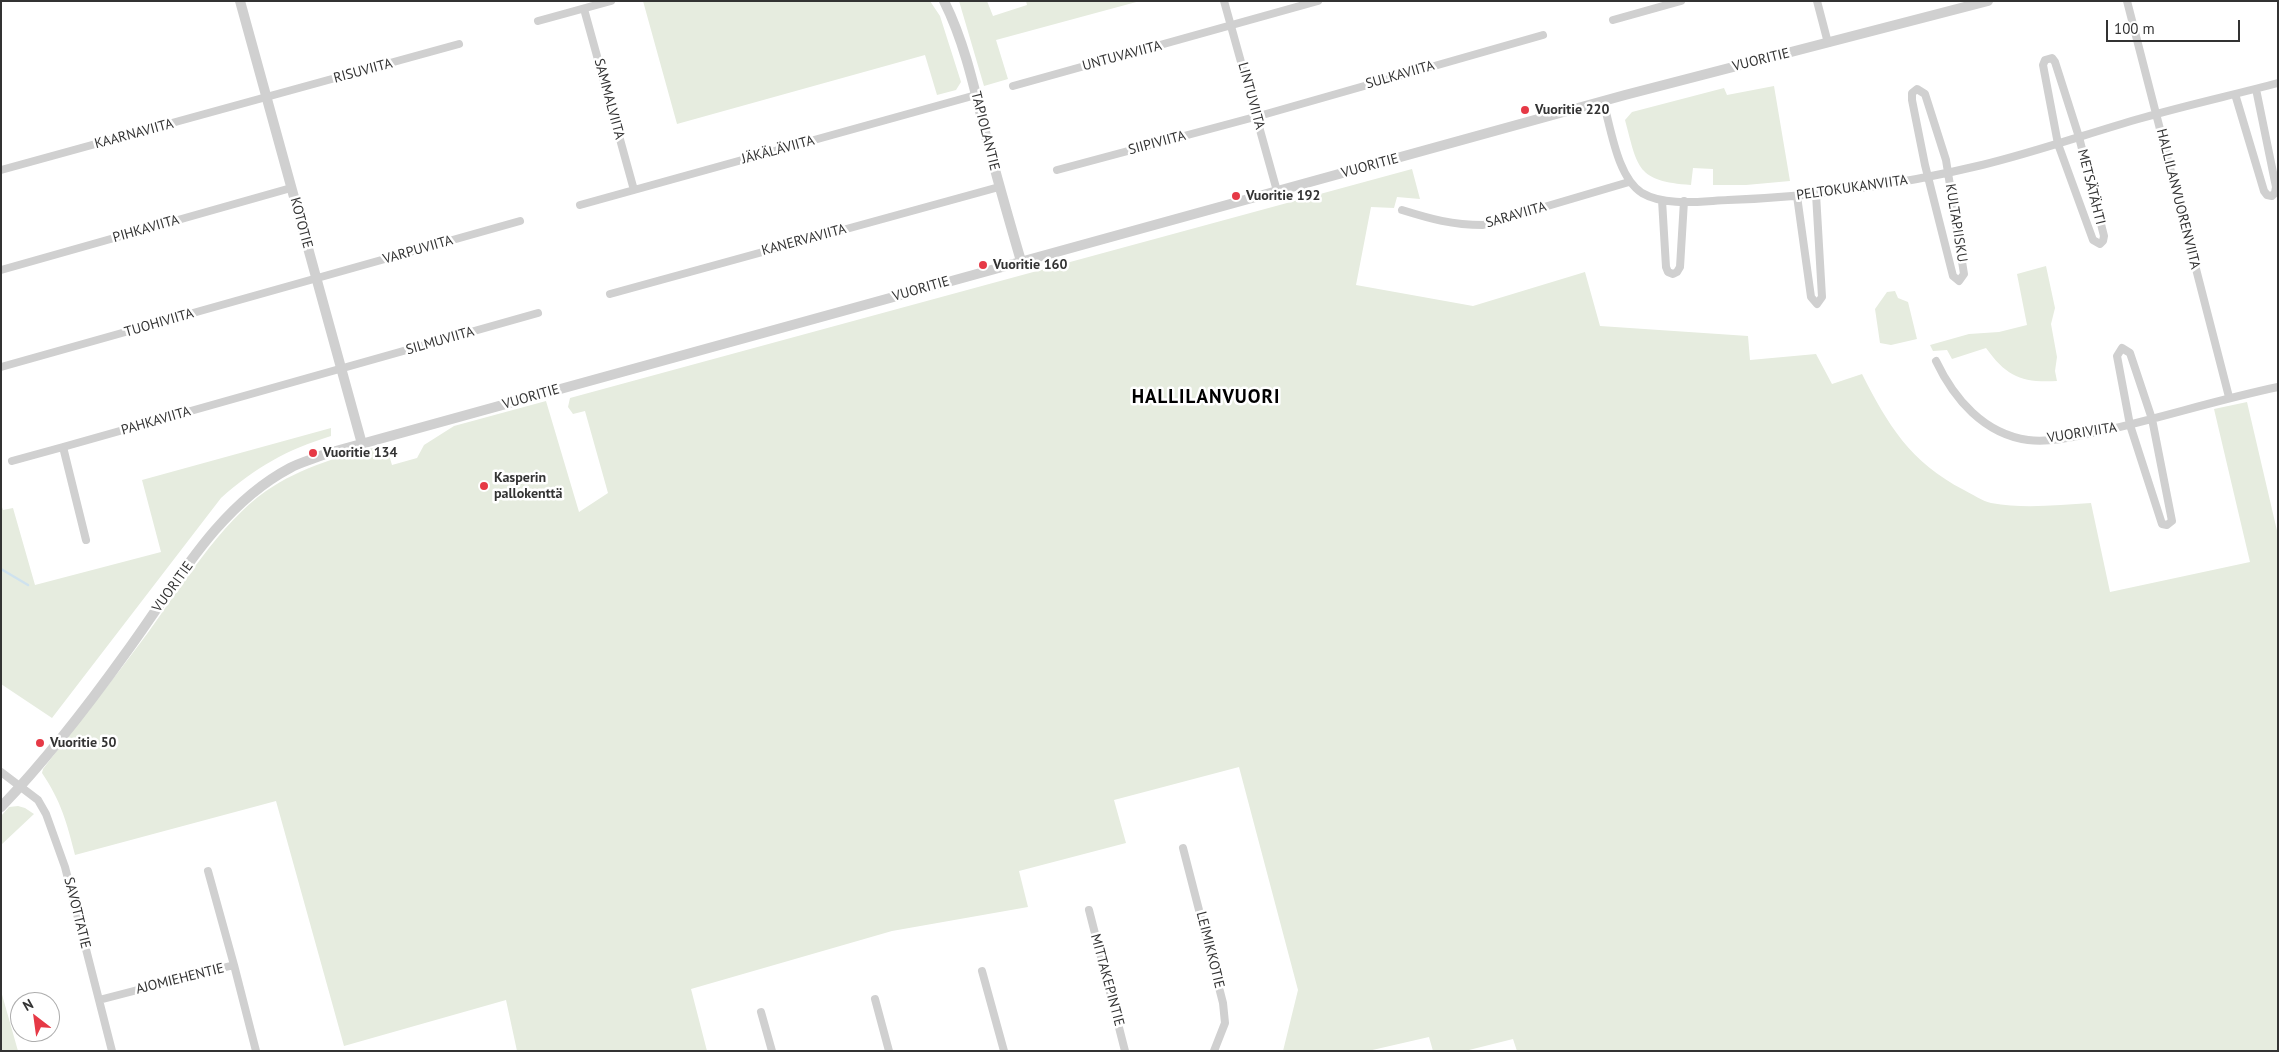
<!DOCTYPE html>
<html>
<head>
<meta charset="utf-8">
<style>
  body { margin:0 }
  #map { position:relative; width:2279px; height:1052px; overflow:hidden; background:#fff; font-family:"PT Sans",sans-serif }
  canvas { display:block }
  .frame { position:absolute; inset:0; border:2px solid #333; pointer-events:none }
  .north { position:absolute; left:10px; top:992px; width:50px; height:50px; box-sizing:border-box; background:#fff; border:1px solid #adadad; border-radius:50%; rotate:330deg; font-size:14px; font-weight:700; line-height:20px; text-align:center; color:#333 }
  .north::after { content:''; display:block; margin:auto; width:18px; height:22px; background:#e63946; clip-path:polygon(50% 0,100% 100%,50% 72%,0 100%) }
  .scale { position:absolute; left:2106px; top:20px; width:134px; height:22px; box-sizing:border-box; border:2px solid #333; border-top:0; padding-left:6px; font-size:15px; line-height:18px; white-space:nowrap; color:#333; -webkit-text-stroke:4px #fff; paint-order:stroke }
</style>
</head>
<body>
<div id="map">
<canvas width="2279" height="1052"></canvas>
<div class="frame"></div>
<div class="north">N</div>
<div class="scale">100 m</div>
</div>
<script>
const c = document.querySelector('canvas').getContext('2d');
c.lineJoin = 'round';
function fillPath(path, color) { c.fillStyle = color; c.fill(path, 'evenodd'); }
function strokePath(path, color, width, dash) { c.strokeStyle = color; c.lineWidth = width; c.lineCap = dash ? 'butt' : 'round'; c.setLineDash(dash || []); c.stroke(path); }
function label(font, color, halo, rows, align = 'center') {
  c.font = font + ' "PT Sans",sans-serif'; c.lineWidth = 5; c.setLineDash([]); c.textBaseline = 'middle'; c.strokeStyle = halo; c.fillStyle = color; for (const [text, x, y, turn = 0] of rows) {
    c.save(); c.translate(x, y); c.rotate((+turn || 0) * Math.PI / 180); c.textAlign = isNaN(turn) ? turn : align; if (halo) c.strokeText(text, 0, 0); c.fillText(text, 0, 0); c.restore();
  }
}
const green = new Path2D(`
  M 643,1 L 930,1 L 940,16 L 961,82 L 956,90 L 937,95 L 925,55 L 677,124 Z
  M 959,1 L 987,1 L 993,16 L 1027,5 L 1026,1 L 1140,1 L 996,40 L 1008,79 L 984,86 Z
  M 1774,86 L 1790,181 L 1746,185 L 1713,185 L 1713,169 L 1693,168 L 1691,185 C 1637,181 1638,169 1625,120 L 1632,112 L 1724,88 L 1727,95 Z
  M 1412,169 L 1420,199 L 1397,197 L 1394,208 L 1371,207 L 1356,285 L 1473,306 L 1585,272 L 1600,326 L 1748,336 L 1750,360 L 1816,354 L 1832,384 L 1862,374 C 1888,425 1910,462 1964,490 C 1972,494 1982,501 1991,503 C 2024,509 2058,505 2091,503 L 2110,592 L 2250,562 L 2214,409 L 2247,402 L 2278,535 L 2278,1051 L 1517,1051 L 1513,1039 L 1465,1051 L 1433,1051 L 1429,1037 L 1368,1051 L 1283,1051 L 1298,990 L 1239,767 L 1114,800 L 1126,843 L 1019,871 L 1028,907 L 892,931 L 691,989 L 707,1051 L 517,1051 L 506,1000 L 344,1046 L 276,801 L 75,855 C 67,823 61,801 42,773 L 43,769 C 77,724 113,680 147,634 C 179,590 221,522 266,491 C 301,467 345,454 386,445 L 392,465 L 417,458 L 424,445 L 454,426 L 546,401 L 579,512 L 608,493 L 585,411 L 573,414 L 568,407 L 570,398 Z
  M 2046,266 L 2055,308 L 2051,324 L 2057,357 L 2055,371 L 2057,381 C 2022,383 2007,377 1986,348 L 1952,359 L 1947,350 L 1933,351 L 1930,345 L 1969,334 L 1999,332 L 2027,325 L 2017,274 Z
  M 1895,291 L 1898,298 L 1908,302 L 1917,339 L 1891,345 L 1880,343 L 1875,309 L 1887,292 Z
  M 331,428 L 331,436 C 286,450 256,467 221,498 L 52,718 L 1,684 L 1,504 L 3,510 L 13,508 L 35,585 L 161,552 L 142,480 Z
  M 18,806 L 25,808 L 34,814 L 1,845 L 1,816 L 9,807 Z
  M 1,991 L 18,1051 L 1,1051 Z`);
const stream = new Path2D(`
  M 1,569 L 28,585`);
const minor = new Path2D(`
  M 1224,1 L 1277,191
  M 1817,1 L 1828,43
  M 2127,1 L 2229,397
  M 584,9 L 634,190
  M 1613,20 L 1681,1
  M 538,21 L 611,1
  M 2052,58 L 2055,62 L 2079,137 L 2104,236 L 2103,241 L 2100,244 L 2093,240 L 2058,144 L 2043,65 L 2045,60 Z
  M 1013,86 L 1318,1
  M 1917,89 L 1925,94 L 1946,160 L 1964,274 L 1959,281 L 1953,276 L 1925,165 L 1912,100 L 1912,93 Z
  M 2235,94 L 2264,191 L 2267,195 L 2272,196 L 2275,193 L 2276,187 L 2256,89
  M 1603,101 C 1611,128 1617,177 1642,193 C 1666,207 1702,201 1728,200 C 1813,197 1899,185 1982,165 C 2036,152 2089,133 2142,118 C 2187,105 2233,95 2278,83
  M 1,170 L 459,44
  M 1057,170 L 1266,114 L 1543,35
  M 1797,196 L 1811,297 L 1817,304 L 1822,297 L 1816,194
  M 1662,200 L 1666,267 L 1668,272 L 1673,274 L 1677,272 L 1680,267 L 1684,201
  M 580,205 L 976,95
  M 1402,210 C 1431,219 1452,225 1483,225 L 1629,182
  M 1,270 L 291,188
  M 610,294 L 999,187
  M 2122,348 L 2130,353 L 2152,419 L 2172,521 L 2167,525 L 2162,524 L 2130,425 L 2117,356 Z
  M 1936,361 C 1954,399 1984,434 2028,440 C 2054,443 2081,435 2107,430 C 2164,417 2220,399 2278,387
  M 1,367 L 520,221
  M 12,461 L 63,447
  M 86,540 L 63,447 L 538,313
  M 1,772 L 38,800 L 46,814 L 65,867 L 112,1051
  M 1183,848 L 1223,1003 L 1225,1023 L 1214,1051
  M 208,871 L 234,965
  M 1089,910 L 1125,1051
  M 982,971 L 1004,1051
  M 875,999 L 889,1051
  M 99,1000 L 234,965 L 256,1051
  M 761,1012 L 772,1051`);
const tertiary = new Path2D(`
  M 240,1 L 362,444
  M 944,1 C 965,43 975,91 986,136 C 997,178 1009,220 1021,261
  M 1,807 C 46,760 87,707 125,654 C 173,589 216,507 290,468 C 301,462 314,459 325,454 L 1625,95 L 1988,1`);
const markers = [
  [1525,110,5,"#e63946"],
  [1236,196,5,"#e63946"],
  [983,265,5,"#e63946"],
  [313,453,5,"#e63946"],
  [484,486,5,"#e63946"],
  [40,743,5,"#e63946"]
];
const streetNames = [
  ["UNTUVAVIITA",1122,56,-15],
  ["VUORITIE",1761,60,-14],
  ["RISUVIITA",363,71,-15],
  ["SULKAVIITA",1400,75,-16],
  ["LINTUVIITA",1251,96,75],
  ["SAMMALVIITA",609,99,75],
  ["TAPIOLANTIE",985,131,76],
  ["KAARNAVIITA",134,134,-15],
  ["SIIPIVIITA",1157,143,-15],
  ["JÄKÄLÄVIITA",778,150,-15],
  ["VUORITIE",1370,166,-15],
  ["METSÄTÄHTI",2091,187,76],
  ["PELTOKUKANVIITA",1852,188,-8],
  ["HALLILANVUORENVIITA",2178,199,76],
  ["SARAVIITA",1516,215,-16],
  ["KOTOTIE",301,223,75],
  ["KULTAPIISKU",1956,223,81],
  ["PIHKAVIITA",146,229,-16],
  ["KANERVAVIITA",804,240,-15],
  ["VARPUVIITA",418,250,-16],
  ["VUORITIE",921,289,-16],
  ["TUOHIVIITA",159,323,-16],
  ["SILMUVIITA",440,341,-16],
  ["VUORITIE",531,397,-16],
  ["PAHKAVIITA",156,421,-16],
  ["VUORIVIITA",2082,433,-9],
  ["VUORITIE",173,587,-54],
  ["SAVOTTATIE",77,913,76],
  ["LEIMIKKOTIE",1210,950,76],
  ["AJOMIEHENTIE",180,979,-14],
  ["MITTAKEPINTIE",1107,980,75]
];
const poiNames = [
  ["Vuoritie 220",1535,110],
  ["Vuoritie 192",1246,196],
  ["Vuoritie 160",993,265],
  ["Vuoritie 134",323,453],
  ["Kasperin",494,478],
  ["pallokenttä",494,494],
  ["Vuoritie 50",50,743]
];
const districtNames = [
  ["HALLILANVUORI",1206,398]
];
fillPath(green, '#e6ecdf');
strokePath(stream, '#cfe2ee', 2.5);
strokePath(minor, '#d0d0d0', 8);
strokePath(tertiary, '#d0d0d0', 10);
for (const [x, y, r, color] of markers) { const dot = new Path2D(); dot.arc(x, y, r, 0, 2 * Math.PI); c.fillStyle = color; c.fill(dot); strokePath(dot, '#fff', 2); }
label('14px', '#333', '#fff', streetNames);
label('bold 14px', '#333', '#fff', poiNames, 'left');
c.letterSpacing = '1px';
label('bold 19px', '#000', '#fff', districtNames);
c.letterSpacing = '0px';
</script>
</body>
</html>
